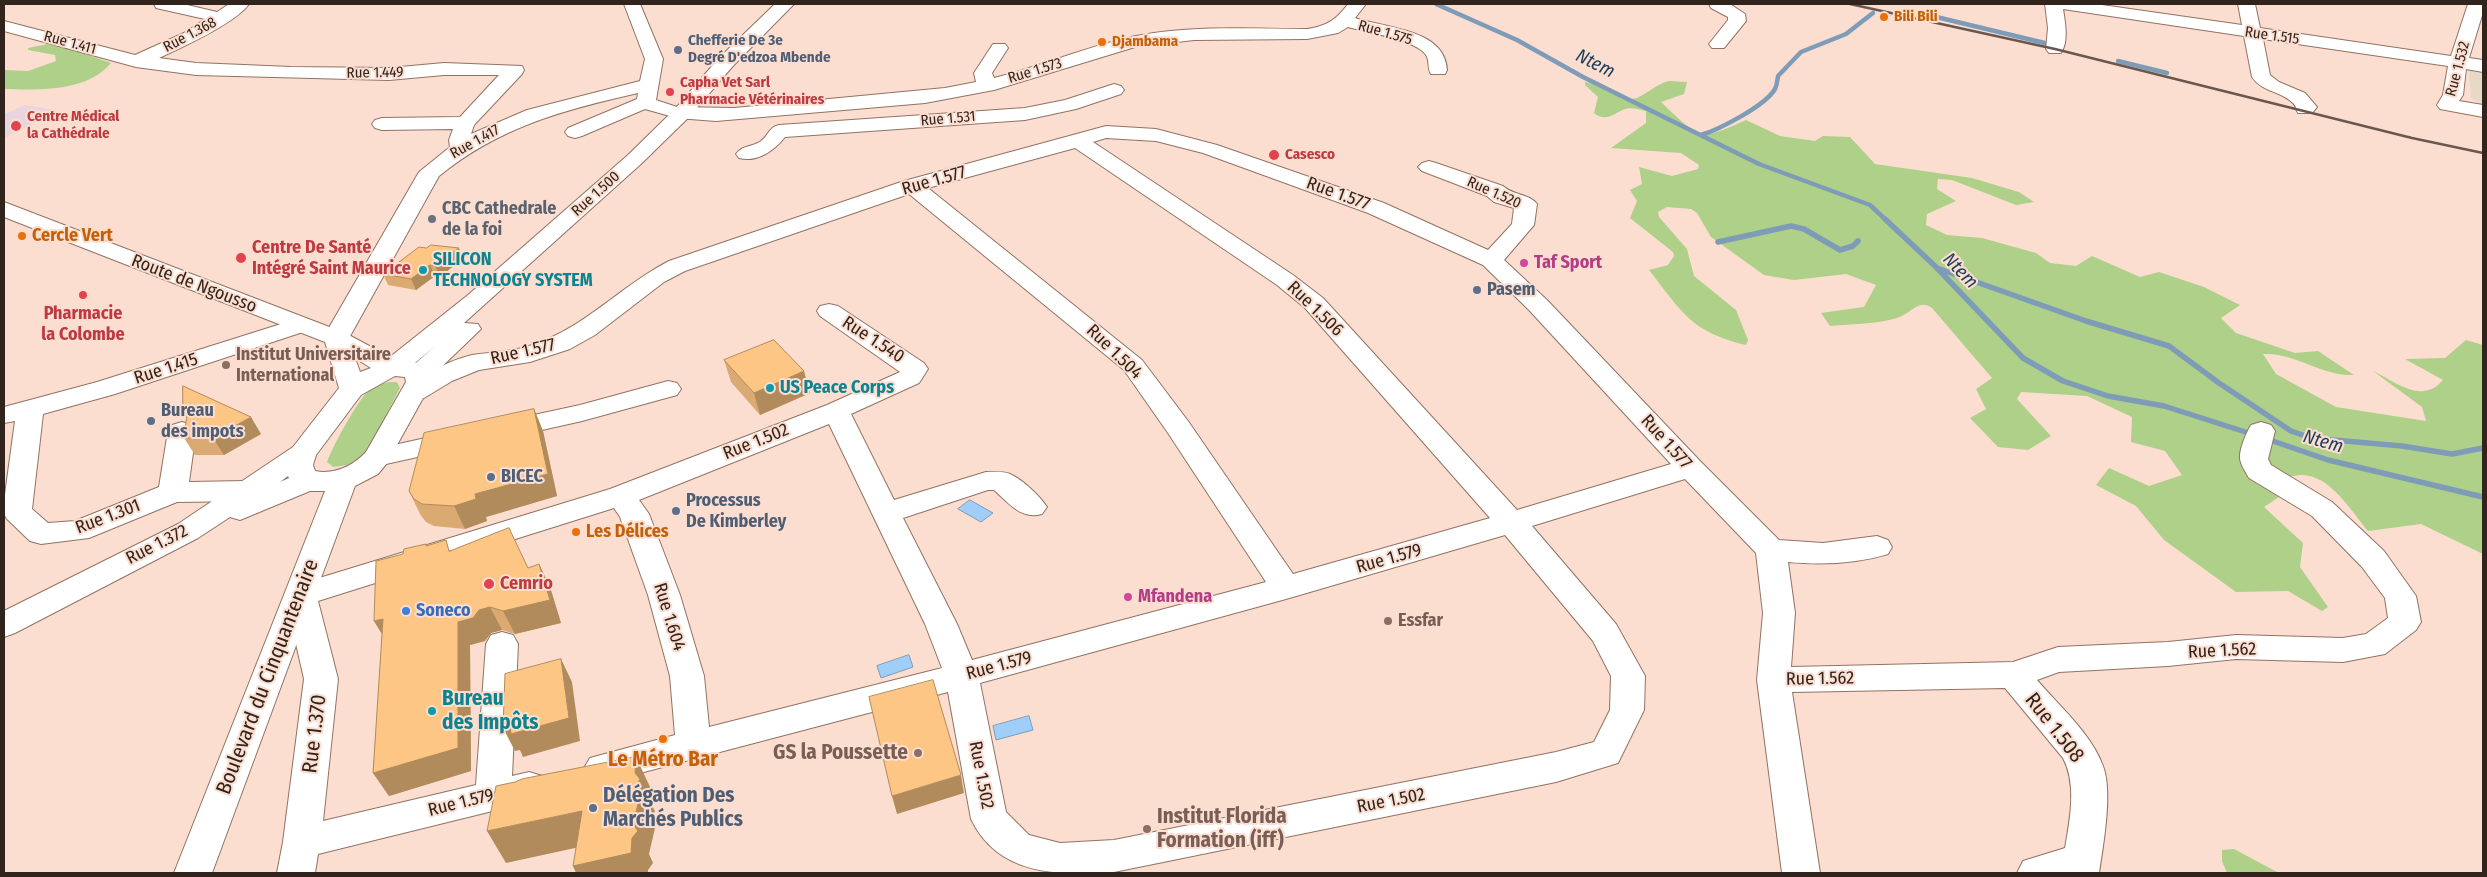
<!DOCTYPE html>
<html>
<head>
<meta charset="utf-8">
<style>
  body { margin:0 }
  #map { position:relative; width:2487px; height:877px; overflow:hidden; background:#fbded0; font-family:"Fira Sans Condensed",sans-serif }
  canvas { display:block }
  .frame { position:absolute; inset:0; border:5px solid #31241d; pointer-events:none }
</style>
</head>
<body>
<div id="map">
<canvas width="2487" height="877"></canvas>
<div class="frame"></div>
</div>
<script>
const c = document.querySelector('canvas').getContext('2d');
c.lineJoin = 'round';
function fillPath(path, color) { c.fillStyle = color; c.fill(path, 'evenodd'); }
function strokePath(path, color, width, dash) { c.strokeStyle = color; c.lineWidth = width; c.lineCap = dash ? 'butt' : 'round'; c.setLineDash(dash || []); c.stroke(path); }
function label(font, color, halo, rows, align = 'center') {
  c.font = font + ' "Fira Sans Condensed",sans-serif'; c.lineWidth = 4; c.setLineDash([]); c.textBaseline = 'middle'; c.strokeStyle = halo; c.fillStyle = color; for (const [text, x, y, turn = 0] of rows) {
    c.save(); c.translate(x, y); c.rotate((+turn || 0) * Math.PI / 180); c.textAlign = isNaN(turn) ? turn : align; if (halo) c.strokeText(text, 0, 0); c.fillText(text, 0, 0); c.restore();
  }
}
const education = new Path2D(`
  M 2468,69 L 2483,72 L 2483,105 L 2471,98 Z`);
const medical = new Path2D(`
  M 25,105 L 59,111 L 4,138 L 4,114 Z`);
const green = new Path2D(`
  M 53,43 L 111,63 C 87,92 39,90 4,89 L 4,70 L 28,71 L 56,61 L 55,55 L 28,50 L 28,48 Z
  M 1669,81 L 1687,82 L 1684,94 L 1661,102 C 1698,137 1699,142 1746,120 L 1780,136 L 1815,141 L 1823,136 L 1850,137 L 1875,164 L 1972,178 L 2019,192 L 2034,202 L 2016,205 L 1952,180 L 1938,179 L 1937,189 L 1956,201 L 1927,214 L 1926,225 L 1947,235 L 1982,238 L 2036,253 L 2050,263 L 2076,266 L 2092,256 L 2140,277 L 2159,272 L 2204,287 L 2240,305 L 2221,318 L 2236,333 L 2295,353 L 2318,351 L 2354,375 C 2320,376 2295,352 2263,354 L 2276,374 L 2336,407 L 2426,421 L 2422,407 L 2373,371 C 2396,382 2422,405 2443,380 L 2405,359 L 2445,358 L 2466,340 L 2483,345 L 2483,554 L 2421,524 L 2368,531 C 2348,507 2323,463 2287,478 L 2322,509 L 2279,497 L 2264,507 L 2303,543 L 2300,567 L 2328,607 L 2322,611 L 2288,591 L 2236,592 L 2164,540 L 2136,506 L 2096,485 L 2109,468 L 2149,486 L 2182,475 L 2165,451 L 2131,442 L 2132,417 L 2087,396 L 2021,392 L 2017,399 L 2051,436 L 2028,450 L 1998,447 L 1970,418 L 1986,409 L 1976,389 L 1992,378 L 1932,308 C 1918,298 1911,314 1897,318 C 1878,324 1850,324 1830,326 L 1821,313 L 1864,307 L 1876,285 L 1846,274 L 1794,280 L 1764,275 L 1711,237 L 1697,213 L 1691,209 L 1667,207 L 1658,212 L 1659,217 L 1687,249 L 1694,276 L 1736,310 L 1748,340 L 1746,345 C 1691,332 1682,312 1649,270 L 1668,265 L 1674,256 L 1673,252 L 1630,218 L 1637,201 L 1630,190 L 1642,184 L 1639,167 L 1672,176 L 1698,169 L 1699,165 L 1681,153 L 1611,148 L 1646,123 L 1646,111 C 1640,110 1631,107 1625,109 C 1614,113 1606,123 1594,113 L 1598,97 L 1585,85 L 1585,82 C 1598,84 1624,100 1633,99 C 1646,96 1655,84 1669,81 Z
  M 389,382 L 397,382 L 400,388 C 391,405 371,448 359,459 C 352,465 342,466 333,467 L 327,462 C 333,446 356,403 368,391 C 374,386 382,384 389,382 Z
  M 2234,849 L 2279,873 L 2227,873 L 2222,861 L 2222,850 Z`);
const water = new Path2D(`
  M 970,500 L 993,513 L 981,522 L 958,509 Z
  M 909,655 L 913,667 L 881,678 L 877,666 Z
  M 1029,716 L 1033,730 L 996,740 L 993,726 Z`);
const streamFar1 = new Path2D(`
  M 1436,4 L 1517,40 L 1583,77 L 1759,164 L 1870,205 L 1886,220
  M 1924,14 L 2053,45
  M 2118,61 L 2167,73
  M 1778,76 L 1801,52 L 1846,34 L 1873,13
  M 1701,135 C 1720,129 1765,106 1775,89 C 1777,85 1777,81 1778,77`);
const stream = new Path2D(`
  M 1885,219 L 1936,267 L 2023,358 L 2063,381 L 2108,396 L 2164,406 L 2255,435
  M 1718,242 L 1791,226 L 1804,229 L 1840,250 L 1853,246 L 1858,241
  M 1937,268 L 2086,321 L 2169,346 L 2219,383 L 2291,431 L 2311,438 L 2402,446 L 2452,454 L 2483,448
  M 2267,439 L 2328,460 L 2483,497`);
const minor = new Path2D(`
  M 154,4 L 183,4 L 217,12 L 229,4 L 249,4 C 236,23 181,48 159,58 L 196,63 L 291,67 L 389,68 L 444,63 L 522,66 L 524,70 L 522,74 L 474,125 L 471,134 L 527,110 L 640,81 L 645,59 L 624,4 L 640,4 L 663,59 L 656,100 L 677,107 L 734,108 L 945,88 L 976,82 L 974,73 L 993,44 L 1005,44 L 1008,48 L 992,73 L 994,78 C 1042,66 1088,46 1136,36 C 1193,25 1250,29 1307,29 C 1327,26 1336,20 1348,4 L 1366,4 L 1355,18 C 1386,28 1445,29 1447,70 L 1445,74 L 1431,74 C 1427,68 1430,61 1426,55 C 1417,40 1365,32 1348,27 L 1338,33 L 1307,39 L 1194,40 L 1135,47 L 994,90 L 925,103 L 716,121 L 677,118 L 645,109 L 582,136 L 575,138 L 568,136 L 565,132 L 568,128 L 637,99 L 638,93 C 563,110 499,127 439,176 L 349,338 L 345,343 L 336,346 L 327,343 L 323,338 L 419,172 L 450,147 L 449,140 L 453,129 L 382,130 L 375,128 L 372,124 L 375,120 L 382,118 L 460,117 L 499,75 L 444,75 L 389,80 L 196,75 L 136,67 L 4,31 L 4,21 L 135,55 L 186,32 L 205,19 L 156,8 Z
  M 1709,4 L 1730,4 L 1745,14 L 1746,21 L 1724,48 L 1712,48 L 1709,44 L 1728,20 L 1728,17 L 1711,8 Z
  M 2045,4 L 2095,4 L 2242,25 L 2238,4 L 2255,4 L 2260,28 L 2451,56 L 2468,4 L 2483,4 L 2483,12 L 2469,58 L 2483,60 L 2483,72 L 2466,69 L 2463,95 L 2459,101 L 2483,105 L 2483,117 L 2440,109 L 2437,105 L 2443,95 L 2448,66 L 2263,39 L 2270,75 L 2279,82 L 2305,93 L 2317,107 L 2312,113 L 2298,113 C 2295,108 2297,107 2293,103 C 2281,91 2262,92 2252,77 L 2244,36 L 2063,9 C 2065,22 2069,41 2061,53 L 2049,53 L 2046,49 L 2048,28 Z
  M 1114,84 L 1121,86 L 1124,90 L 1121,94 L 1076,109 L 1025,120 L 785,137 C 775,150 757,163 739,158 L 736,154 C 742,145 753,147 761,141 C 769,135 769,127 779,125 L 1025,108 L 1065,100 Z
  M 1106,126 L 1156,129 L 1217,145 L 1384,203 L 1488,250 L 1512,224 L 1514,208 L 1494,202 L 1487,196 L 1422,171 L 1418,167 L 1422,163 L 1429,161 L 1436,163 L 1503,186 C 1512,195 1530,194 1537,204 L 1534,225 L 1504,260 L 1547,300 L 1700,461 L 1779,540 L 1823,543 L 1877,536 L 1888,540 L 1892,547 L 1888,554 C 1855,564 1821,565 1788,562 L 1795,613 L 1791,667 L 2013,662 L 2058,647 L 2168,642 L 2236,635 L 2343,638 L 2366,634 L 2388,618 L 2385,598 L 2362,567 L 2312,516 L 2249,478 C 2246,473 2241,465 2240,459 C 2239,450 2246,433 2251,425 L 2261,422 L 2271,425 L 2275,431 L 2268,459 L 2271,465 L 2332,502 L 2384,551 L 2416,596 L 2421,622 L 2416,630 L 2385,654 L 2343,662 L 2236,659 L 2168,666 L 2059,672 L 2037,680 C 2059,706 2091,733 2103,766 C 2113,792 2103,846 2099,873 L 2017,873 L 2023,861 L 2065,848 C 2070,820 2077,784 2063,758 L 2005,688 L 1792,692 L 1820,873 L 1782,873 L 1757,680 L 1763,613 L 1756,553 L 1685,479 L 1532,526 L 1616,624 L 1645,676 L 1644,710 L 1618,763 L 1556,782 L 1114,872 C 1059,875 999,877 971,819 L 948,692 L 602,783 L 590,778 L 584,768 L 590,758 L 675,735 L 670,676 L 648,595 L 620,517 L 614,508 L 318,601 L 338,679 L 323,821 L 476,785 L 486,644 L 491,635 L 502,632 L 513,635 L 518,644 L 512,776 L 529,772 L 542,776 L 547,787 L 542,798 L 529,802 L 318,854 L 315,873 L 277,873 L 283,842 L 304,679 L 285,595 L 290,587 L 610,489 L 827,405 L 900,372 L 820,316 L 817,311 L 820,306 L 829,304 L 838,306 L 924,363 L 928,369 L 919,383 L 851,414 L 894,500 L 986,472 C 994,472 1003,471 1010,474 C 1023,480 1040,496 1047,507 L 1042,514 C 1021,520 1009,503 994,490 L 988,490 L 903,518 L 957,624 L 972,660 L 1266,582 L 1168,433 L 1124,370 L 909,194 L 685,271 L 664,282 L 595,335 L 570,349 L 530,362 L 479,370 L 452,381 L 424,398 L 415,400 L 406,398 L 402,392 C 407,384 415,381 423,376 C 438,367 455,359 472,355 C 491,352 511,352 529,346 C 583,330 620,286 669,261 L 904,181 ZM 1106,138 L 1156,141 L 1203,153 L 1368,213 L 1483,265 L 1529,310 L 1671,464 L 1517,510 L 1323,298 L 1293,275 L 1093,142 ZM 1075,148 L 1277,285 L 1305,308 L 1490,518 L 1293,574 L 1188,421 L 1142,360 L 928,188 ZM 829,424 L 925,624 L 942,668 L 709,727 L 704,676 L 680,595 L 649,514 L 639,500 ZM 1505,535 L 1593,641 L 1611,676 L 1610,710 L 1594,742 L 1556,752 L 1114,840 L 1060,843 L 1029,835 L 1006,812 L 980,683 L 1286,599 Z
  M 300,318 L 309,320 L 312,325 L 309,330 L 115,394 L 43,414 L 32,509 L 48,523 L 75,521 L 159,487 L 168,431 L 172,425 L 182,422 L 192,425 L 196,431 L 189,482 L 247,481 L 257,484 L 261,491 L 257,498 L 247,501 L 177,502 L 89,538 L 41,544 L 30,541 L 7,519 L 4,514 L 4,502 L 15,421 L 4,423 L 4,407 L 97,382 Z
  M 668,381 L 677,383 L 681,389 L 677,395 L 582,421 L 502,439 L 492,436 L 488,430 L 492,424 L 580,405 Z
  M 457,431 L 467,434 L 471,440 L 467,446 L 377,466 L 367,463 L 363,457 L 367,451 Z`);
const major = new Path2D(`
  M 775,4 L 794,4 L 732,67 L 689,117 L 642,163 L 464,323 L 478,324 L 481,329 L 431,377 L 432,382 L 387,463 L 378,474 L 355,486 L 212,873 L 174,873 L 325,491 L 310,491 L 240,520 L 230,517 L 198,538 L 15,633 L 4,637 L 4,611 L 178,524 L 293,447 L 339,388 L 325,342 L 4,217 L 4,202 L 345,333 L 390,357 L 468,295 L 628,155 L 675,109 L 718,59 ZM 435,346 L 416,363 L 415,363 ZM 355,358 L 371,368 L 360,372 ZM 395,376 L 405,377 L 406,382 L 366,452 C 353,466 334,475 315,471 L 313,465 L 316,455 L 361,395 ZM 288,476 L 289,478 L 280,482 Z`);
const rail = new Path2D(`
  M 1850,4 L 2055,49 L 2412,138 L 2483,153`);
const wall = new Path2D(`
  M 463,258 L 440,277 L 435,276 L 416,290 L 388,285 L 383,274 Z
  M 724,360 L 810,393 L 760,415 L 731,382 Z
  M 534,409 L 543,431 L 557,496 L 486,517 L 487,521 L 465,529 L 434,526 L 426,522 L 420,514 L 409,491 Z
  M 261,434 L 224,455 L 195,455 L 184,438 Z
  M 451,550 L 528,568 L 539,564 L 550,587 L 561,623 L 515,634 L 502,630 L 491,633 L 485,641 L 470,645 L 471,771 L 389,796 L 373,773 L 382,634 L 374,621 L 403,554 Z`);
const shadedWall = new Path2D(`
  M 459,248 L 463,258 L 440,277 L 435,266 Z
  M 430,265 L 435,276 L 416,290 L 411,279 Z
  M 804,371 L 810,393 L 760,415 L 754,393 Z
  M 534,409 L 543,431 L 557,496 L 486,517 L 487,521 L 465,529 L 454,506 L 475,494 Z
  M 251,417 L 261,434 L 224,455 L 213,438 Z
  M 539,564 L 550,587 L 561,623 L 515,634 L 503,611 Z
  M 490,607 L 502,630 L 491,633 L 485,641 L 470,645 L 471,771 L 389,796 L 373,773 L 458,622 L 479,610 Z
  M 383,619 L 388,644 L 374,621 Z
  M 561,659 L 572,682 L 580,741 L 523,757 L 520,750 L 515,751 L 503,728 Z
  M 636,757 L 651,789 L 650,802 L 655,811 L 651,820 L 655,828 L 649,854 L 653,863 L 648,870 L 648,873 L 576,873 L 573,866 L 634,791 Z
  M 961,775 L 964,793 L 897,814 L 892,796 Z
  M 582,811 L 598,843 L 506,863 L 487,831 Z`);
const building = new Path2D(`
  M 431,245 L 459,248 L 435,266 L 430,265 L 411,279 L 383,274 L 419,247 L 426,248 Z
  M 774,340 L 804,371 L 754,393 L 724,360 Z
  M 183,386 L 251,417 L 213,438 L 184,438 L 187,414 L 183,407 Z
  M 534,409 L 548,474 L 475,494 L 476,499 L 454,506 L 422,504 L 414,499 L 409,491 L 424,433 Z
  M 509,528 L 528,568 L 539,564 L 550,600 L 503,611 L 490,607 L 479,610 L 473,618 L 458,622 L 458,748 L 373,773 L 383,619 L 374,621 L 376,561 L 403,554 L 404,549 L 408,548 L 426,544 L 426,546 L 446,540 L 449,551 Z
  M 561,659 L 569,718 L 511,734 L 510,727 L 503,728 L 505,674 Z
  M 933,680 L 961,775 L 892,796 L 869,697 Z
  M 636,757 L 635,773 L 640,779 L 634,791 L 640,796 L 633,824 L 638,831 L 632,838 L 631,853 L 573,866 L 582,811 L 487,831 L 496,786 L 515,782 L 522,779 Z`);
const markers = [
  [1884,17,5,"#e8710a"],
  [1102,42,5,"#e8710a"],
  [678,50,5,"#5c6f8a"],
  [670,92,5,"#e0444e"],
  [16,126,6,"#e0444e"],
  [1274,155,6,"#e0444e"],
  [432,219,5,"#6b7280"],
  [22,236,5,"#e8710a"],
  [241,258,6,"#e0444e"],
  [1524,263,5,"#d1479c"],
  [423,270,5,"#0f9aa8"],
  [1477,290,5,"#5c6f8a"],
  [83,295,5,"#e0444e"],
  [226,365,5,"#8d6e63"],
  [770,388,5,"#0f9aa8"],
  [151,421,5,"#5c6f8a"],
  [491,477,5,"#5c6f8a"],
  [676,511,5,"#5c6f8a"],
  [576,532,5,"#e8710a"],
  [489,584,6,"#e0444e"],
  [1128,597,5,"#d1479c"],
  [406,611,5,"#3f7fe0"],
  [1388,621,5,"#8d6e63"],
  [432,711,5,"#0f9aa8"],
  [663,739,5,"#e8710a"],
  [918,753,5,"#8d6e63"],
  [593,808,5,"#5c6f8a"],
  [1147,829,5,"#8d6e63"]
];
const farFoodnames = [
  ["Bili Bili",1894,17],
  ["Djambama",1112,42]
];
const farStreetnames = [
  ["Rue 1.575",1385,33,16],
  ["Rue 1.368",190,35,-28],
  ["Rue 1.515",2272,36,8],
  ["Rue 1.411",70,43,15],
  ["Rue 1.532",2458,69,-75],
  ["Rue 1.573",1035,71,-17],
  ["Rue 1.449",375,73,-1],
  ["Rue 1.531",948,119,-5],
  ["Rue 1.417",475,142,-29],
  ["Rue 1.520",1494,193,24],
  ["Rue 1.500",596,194,-42]
];
const farServicenames = [
  ["Chefferie De 3e",688,41],
  ["Degré D'edzoa Mbende",688,58]
];
const farHealthnames = [
  ["Capha Vet Sarl",680,83],
  ["Pharmacie Vétérinaires",680,100],
  ["Centre Médical",27,117],
  ["la Cathédrale",27,134],
  ["Casesco",1285,155]
];
const streetNames = [
  ["Rue 1.577",934,181,-16],
  ["Rue 1.577",1338,194,20],
  ["Route de Ngousso",194,284,21],
  ["Rue 1.506",1315,309,44],
  ["Rue 1.540",873,340,33],
  ["Rue 1.577",523,352,-13],
  ["Rue 1.504",1114,352,44],
  ["Rue 1.415",166,369,-18],
  ["Rue 1.502",756,442,-22],
  ["Rue 1.577",1666,442,48],
  ["Rue 1.301",108,517,-21],
  ["Rue 1.372",157,545,-27],
  ["Rue 1.579",1389,559,-16],
  ["Rue 1.604",669,617,73],
  ["Rue 1.562",2222,651,-3],
  ["Rue 1.579",999,666,-15],
  ["Rue 1.562",1820,679,-1],
  ["Rue 1.502",981,775,79],
  ["Rue 1.502",1391,801,-11],
  ["Rue 1.579",461,803,-14]
];
const worshipNames = [
  ["CBC Cathedrale",442,209],
  ["de la foi",442,230]
];
const foodNames = [
  ["Cercle Vert",32,236],
  ["Les Délices",586,532]
];
const healthNames = [
  ["Centre De Santé",252,248],
  ["Intégré Saint Maurice",252,269],
  ["Pharmacie",83,314,"center"],
  ["la Colombe",83,335,"center"],
  ["Cemrio",500,584]
];
const cultureNames = [
  ["SILICON",433,260],
  ["TECHNOLOGY SYSTEM",433,281],
  ["US Peace Corps",780,388]
];
const hotelNames = [
  ["Taf Sport",1534,263],
  ["Mfandena",1138,597]
];
const serviceNames = [
  ["Pasem",1487,290],
  ["Bureau",161,411],
  ["des impots",161,432],
  ["BICEC",501,477],
  ["Processus",686,501],
  ["De Kimberley",686,522]
];
const educationNames = [
  ["Institut Universitaire",236,355],
  ["International",236,376],
  ["Essfar",1398,621]
];
const shopNames = [
  ["Soneco",416,611]
];
const waterNames = [
  ["Ntem",1595,64,27],
  ["Ntem",1960,271,46],
  ["Ntem",2323,442,16]
];
const nearStreetnames = [
  ["Boulevard du Cinquantenaire",268,677,-69],
  ["Rue 1.508",2054,728,52],
  ["Rue 1.370",315,734,-83]
];
const nearCulturenames = [
  ["Bureau",442,699],
  ["des Impôts",442,723]
];
const nearEducationnames = [
  ["GS la Poussette",908,753],
  ["Institut Florida",1157,817,"left"],
  ["Formation (iff)",1157,841,"left"]
];
const nearFoodnames = [
  ["Le Métro Bar",663,760]
];
const nearServicenames = [
  ["Délégation Des",603,796],
  ["Marchés Publics",603,820]
];
fillPath(education, '#e6d9c6');
fillPath(medical, '#ead4e0');
fillPath(green, '#aed089');
fillPath(water, '#9fcff9');
strokePath(water, '#7e9cb7', 1);
strokePath(streamFar1, '#7e9cb7', 4.5);
strokePath(stream, '#7e9cb7', 5.5);
strokePath(minor, '#927262', 2);
strokePath(major, '#927262', 2);
fillPath(minor, '#fff');
fillPath(major, '#fff');
strokePath(rail, '#6a5850', 2.5);
fillPath(wall, '#daaa72');
fillPath(shadedWall, '#b18b5c');
fillPath(building, '#fdc684');
strokePath(building, '#b18b5c', 1);
for (const [x, y, r, color] of markers) { const dot = new Path2D(); dot.arc(x, y, r, 0, 2 * Math.PI); c.fillStyle = color; c.fill(dot); strokePath(dot, '#fbded0', 2); }
label('bold 15px', '#c56008', '#fbded0', farFoodnames, 'left');
label('15px', '#31241d', '#fbded0', farStreetnames);
label('bold 15px', '#4e5e75', '#fbded0', farServicenames, 'left');
label('bold 15px', '#be3a42', '#fbded0', farHealthnames, 'left');
label('18px', '#31241d', '#fbded0', streetNames);
label('bold 18px', '#5b616d', '#fbded0', worshipNames, 'left');
label('bold 18px', '#c56008', '#fbded0', foodNames, 'left');
label('bold 18px', '#be3a42', '#fbded0', healthNames, 'left');
label('bold 18px', '#0d838f', '#fbded0', cultureNames, 'left');
label('bold 18px', '#b23c85', '#fbded0', hotelNames, 'left');
label('bold 18px', '#4e5e75', '#fbded0', serviceNames, 'left');
label('bold 18px', '#785e54', '#fbded0', educationNames, 'left');
label('bold 18px', '#366cbe', '#fbded0', shopNames, 'left');
label('italic 19px', '#1b3e5b', '#fbded0', waterNames);
label('21px', '#31241d', '#fbded0', nearStreetnames);
label('bold 21px', '#0d838f', '#fbded0', nearCulturenames, 'left');
label('bold 21px', '#785e54', '#fbded0', nearEducationnames, 'right');
label('bold 21px', '#c56008', '#fbded0', nearFoodnames);
label('bold 21px', '#4e5e75', '#fbded0', nearServicenames, 'left');
</script>
</body>
</html>
